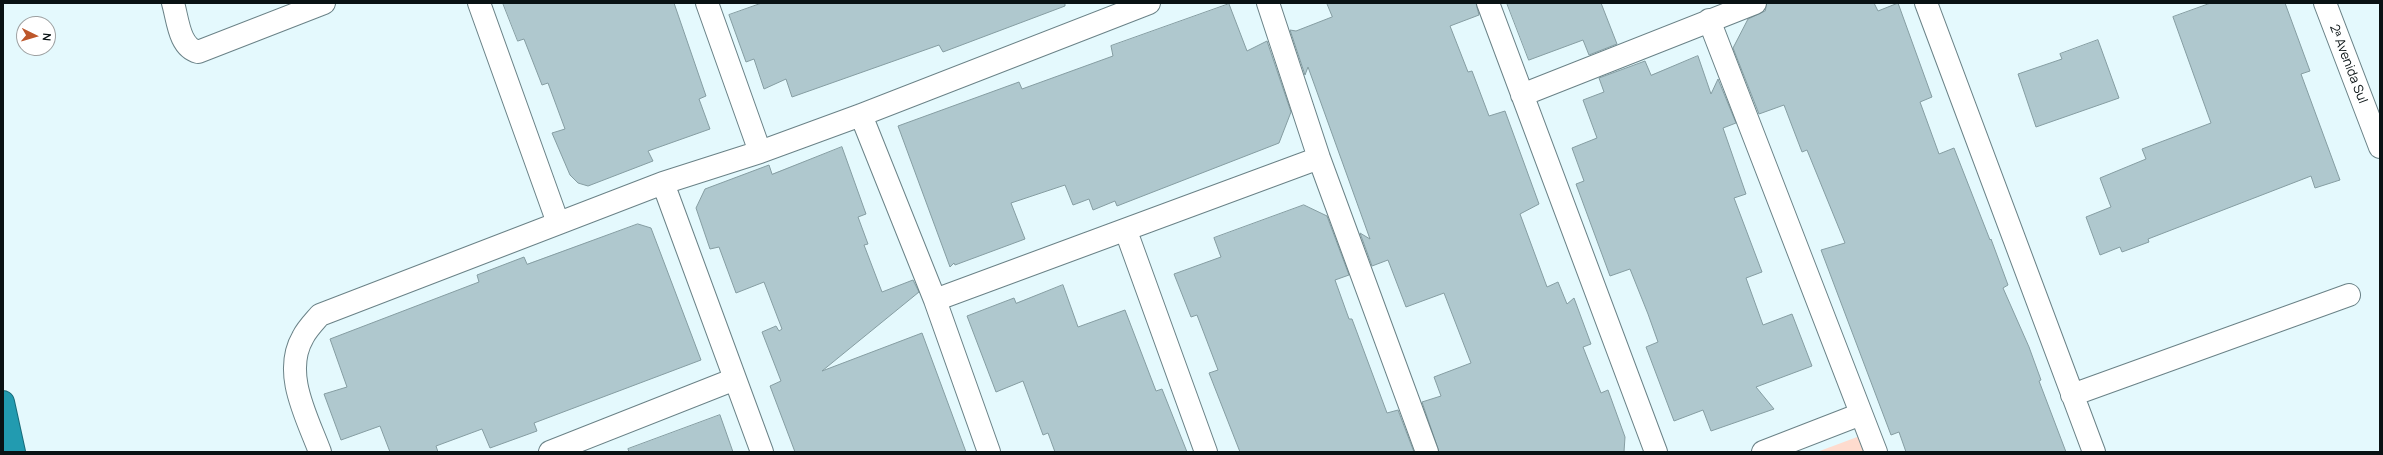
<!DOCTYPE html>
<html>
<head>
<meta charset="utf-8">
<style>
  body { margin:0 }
  #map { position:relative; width:2383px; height:455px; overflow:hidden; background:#e4f9fd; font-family:Manrope,sans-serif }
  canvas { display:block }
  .frame { position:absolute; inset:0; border:4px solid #091214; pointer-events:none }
  .north { position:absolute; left:16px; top:16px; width:40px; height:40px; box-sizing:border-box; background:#fff; border:1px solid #9da0a1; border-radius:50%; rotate:95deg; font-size:11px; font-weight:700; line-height:16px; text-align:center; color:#091214 }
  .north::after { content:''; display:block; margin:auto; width:14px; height:18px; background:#bd572b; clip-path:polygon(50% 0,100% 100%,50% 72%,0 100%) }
</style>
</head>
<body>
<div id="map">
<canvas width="2383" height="455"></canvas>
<div class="frame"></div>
<div class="north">N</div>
</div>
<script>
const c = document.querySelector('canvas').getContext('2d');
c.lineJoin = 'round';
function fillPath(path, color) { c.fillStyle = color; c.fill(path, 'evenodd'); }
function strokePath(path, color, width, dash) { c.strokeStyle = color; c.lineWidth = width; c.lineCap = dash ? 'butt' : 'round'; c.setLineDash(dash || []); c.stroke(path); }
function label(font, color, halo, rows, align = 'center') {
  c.font = font + ' Manrope,sans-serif'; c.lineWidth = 3; c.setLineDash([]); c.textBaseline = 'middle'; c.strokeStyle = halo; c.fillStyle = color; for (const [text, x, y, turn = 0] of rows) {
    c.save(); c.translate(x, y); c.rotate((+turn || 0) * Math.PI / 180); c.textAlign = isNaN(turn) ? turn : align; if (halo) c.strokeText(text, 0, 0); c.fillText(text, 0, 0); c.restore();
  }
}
const green = new Path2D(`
  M 1868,433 L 1875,452 L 1817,452 Z`);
const building = new Path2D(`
  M 503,3 L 674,3 L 706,96 L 699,99 L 710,129 L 648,151 L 653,161 L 588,186 L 578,183 L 570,175 L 552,133 L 565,129 L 548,83 L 542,85 L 524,39 L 518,41 Z
  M 762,3 L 1065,3 L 1065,6 L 943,52 L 939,45 L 792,97 L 786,79 L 764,89 L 754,59 L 746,62 L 729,15 Z
  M 1327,3 L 1476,3 L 1479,15 L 1450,26 L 1468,72 L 1472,71 L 1489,116 L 1505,111 L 1539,204 L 1520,214 L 1547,287 L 1558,282 L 1567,304 L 1574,298 L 1591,344 L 1583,347 L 1601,393 L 1608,390 L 1625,437 L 1624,452 L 1439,452 L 1422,402 L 1441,396 L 1434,377 L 1471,363 L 1444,293 L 1406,307 L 1388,260 L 1372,266 L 1360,233 L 1370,239 L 1308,67 L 1305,75 L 1290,30 L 1296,31 L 1332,17 Z
  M 1507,3 L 1601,3 L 1617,44 L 1589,55 L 1583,40 L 1529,60 Z
  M 1767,3 L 1874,3 L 1878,11 L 1898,3 L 1932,97 L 1920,102 L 1939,154 L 1954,148 L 1990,240 L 1991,239 L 2008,285 L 2003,288 L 2029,347 L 2041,380 L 2039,381 L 2066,452 L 1906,452 L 1899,432 L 1891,435 L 1821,250 L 1845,243 L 1807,150 L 1802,152 L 1784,105 L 1759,114 L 1733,48 L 1748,19 L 1765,11 Z
  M 2211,3 L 2285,3 L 2310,71 L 2301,74 L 2340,180 L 2315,188 L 2311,176 L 2148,239 L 2149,242 L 2122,252 L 2120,247 L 2100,255 L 2086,217 L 2111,207 L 2100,178 L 2146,159 L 2142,149 L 2211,123 L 2173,17 Z
  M 1229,4 L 1247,51 L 1267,41 L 1291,112 L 1279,143 L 1117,206 L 1115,201 L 1093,210 L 1089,199 L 1073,205 L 1065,185 L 1011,203 L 1025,239 L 955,265 L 954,263 L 950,267 L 898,126 L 1019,82 L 1022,89 L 1113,56 L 1111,46 Z
  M 2098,40 L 2119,98 L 2036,127 L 2018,74 L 2062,59 L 2060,54 Z
  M 1698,56 L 1711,94 L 1718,79 L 1736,123 L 1723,128 L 1746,194 L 1734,198 L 1762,272 L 1746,278 L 1763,325 L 1792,314 L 1812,366 L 1756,387 L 1774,409 L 1711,431 L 1703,410 L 1674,421 L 1646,347 L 1658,342 L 1648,314 L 1630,269 L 1610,276 L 1576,184 L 1584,181 L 1572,148 L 1597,138 L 1583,100 L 1604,92 L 1599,78 L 1645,61 L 1651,75 Z
  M 842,147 L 866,214 L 858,217 L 868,244 L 864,245 L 882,292 L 913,280 L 919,292 L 822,371 L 922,333 L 966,452 L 795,452 L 770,386 L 781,381 L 762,332 L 776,326 L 779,331 L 782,329 L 764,282 L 736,293 L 719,247 L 710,249 L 696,208 L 705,189 L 769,165 L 772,174 Z
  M 1304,205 L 1327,216 L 1349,275 L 1335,280 L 1349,319 L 1352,319 L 1387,413 L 1398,410 L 1414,452 L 1240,452 L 1209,373 L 1218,370 L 1197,315 L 1191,317 L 1174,274 L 1221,257 L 1214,238 Z
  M 638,224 L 651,228 L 701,360 L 534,423 L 537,431 L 490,448 L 482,429 L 436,446 L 438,452 L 390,452 L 380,426 L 341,440 L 324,394 L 347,387 L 330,339 L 479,282 L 477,275 L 524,257 L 527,264 Z
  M 1063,285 L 1078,327 L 1125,310 L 1156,391 L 1162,389 L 1187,452 L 1055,452 L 1048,433 L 1043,435 L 1023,381 L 996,392 L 967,316 L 1014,298 L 1016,303 Z
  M 720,415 L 733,452 L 629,452 L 628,449 Z`);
const minor = new Path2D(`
  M 173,3 C 178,20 179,47 198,52 L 324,3
  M 479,3 L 558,223
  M 707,3 L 760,152
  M 1268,3 L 1319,158 L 1427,452
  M 1488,3 L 1656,452
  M 1926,3 L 2094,452
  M 2325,3 L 2380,147
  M 1709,20 L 1876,452
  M 1522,95 L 1755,3
  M 861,115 L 935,300 L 989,452
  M 663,183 L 762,452
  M 1126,231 L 1206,452
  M 935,300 L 1319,158
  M 2072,395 L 2349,295
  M 320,452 C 307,417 282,373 303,337 C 307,329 314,322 320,315 L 663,183 L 760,152 L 861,115 L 1149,3
  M 550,452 L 735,379
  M 1763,452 L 1861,414`);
const highway = new Path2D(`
  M 3,402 L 14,452`);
const streetNames = [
  ["2ᵃ Avenida Sul",2348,64,69]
];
fillPath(green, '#fedbce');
fillPath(building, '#afc8ce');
strokePath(building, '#859da2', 1);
strokePath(minor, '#6a8287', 24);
strokePath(highway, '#196b79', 24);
strokePath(minor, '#fff', 22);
strokePath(highway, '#229bb0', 22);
label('13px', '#091214', '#fff', streetNames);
</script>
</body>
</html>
